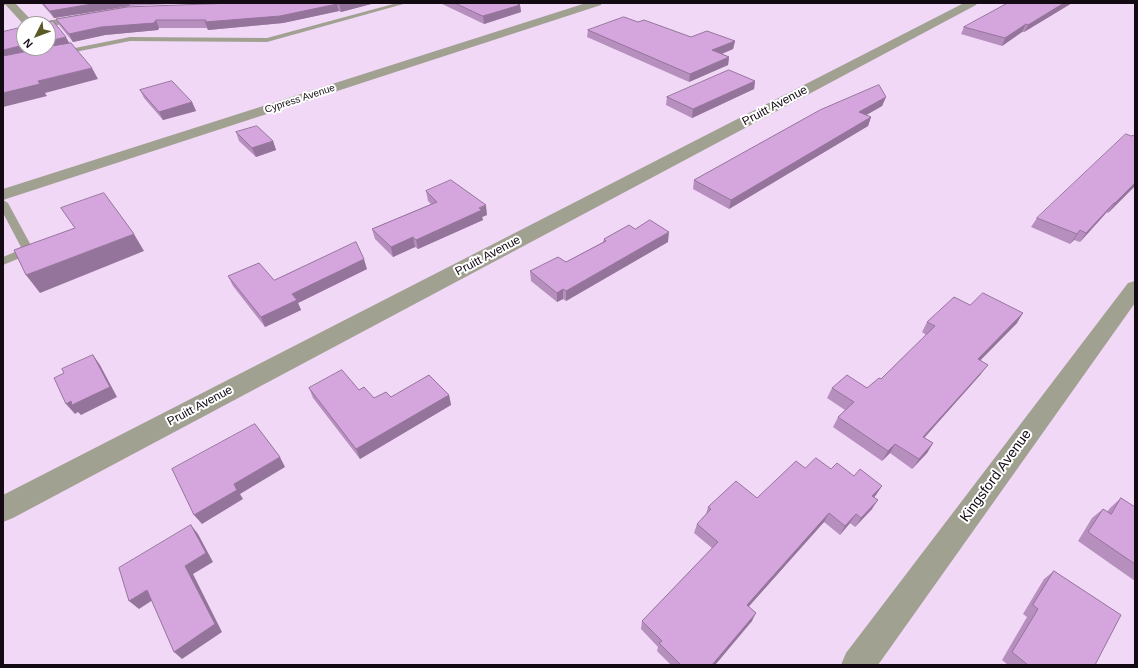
<!DOCTYPE html>
<html>
<head>
<meta charset="utf-8">
<style>
  body { margin:0 }
  #map { position:relative; width:1138px; height:668px; overflow:hidden; background:#f1d8f6; font-family:Helvetica,sans-serif }
  canvas { display:block }
  .frame { position:absolute; inset:0; border:4px solid #130a14; pointer-events:none }
  .north { position:absolute; left:16px; top:16px; width:40px; height:40px; box-sizing:border-box; background:#fff; border:1px solid #a19da1; border-radius:50%; rotate:228deg; font-size:11px; font-weight:700; line-height:16px; text-align:center; color:#130a14 }
  .north::after { content:''; display:block; margin:auto; width:14px; height:18px; background:#5b5a27; clip-path:polygon(50% 0,100% 100%,50% 72%,0 100%) }
</style>
</head>
<body>
<div id="map">
<canvas width="1138" height="668"></canvas>
<div class="frame"></div>
<div class="north">N</div>
</div>
<script>
const c = document.querySelector('canvas').getContext('2d');
c.lineJoin = 'round';
function fillPath(path, color) { c.fillStyle = color; c.fill(path, 'evenodd'); }
function strokePath(path, color, width, dash) { c.strokeStyle = color; c.lineWidth = width; c.lineCap = dash ? 'butt' : 'round'; c.setLineDash(dash || []); c.stroke(path); }
function label(font, color, halo, rows, align = 'center') {
  c.font = font + ' Helvetica,sans-serif'; c.lineWidth = 4; c.setLineDash([]); c.textBaseline = 'middle'; c.strokeStyle = halo; c.fillStyle = color; for (const [text, x, y, turn = 0] of rows) {
    c.save(); c.translate(x, y); c.rotate((+turn || 0) * Math.PI / 180); c.textAlign = isNaN(turn) ? turn : align; if (halo) c.strokeText(text, 0, 0); c.fillText(text, 0, 0); c.restore();
  }
}
const lane = new Path2D(`
  M 3,3 L 8,3 L 3,6 Z
  M 397,3 L 407,3 L 267,42 L 130,41 L 60,55 L 56,53 L 60,51 L 130,37 L 267,38 Z
  M 3,200 L 8,203 L 34,251 L 32,253 L 3,265 L 3,257 L 22,249 L 3,213 Z`);
const street = new Path2D(`
  M 4,3 L 15,3 L 35,24 L 24,24 L 24,25 Z
  M 586,3 L 602,3 L 601,5 L 3,200 L 3,189 Z
  M 964,3 L 977,3 L 976,5 L 13,518 L 3,522 L 3,495 Z
  M 88,13 L 92,14 L 94,16 L 92,18 L 48,27 L 48,24 L 42,24 L 44,22 L 48,21 Z
  M 1135,281 L 1135,303 L 878,665 L 841,665 L 846,653 L 1128,283 Z`);
const wall = new Path2D(`
  M 41,3 L 192,3 L 130,6 L 54,18 Z
  M 375,3 L 341,12 L 339,11 L 283,23 L 208,30 L 207,28 L 159,28 L 158,30 L 105,35 L 73,42 L 60,26 L 56,19 L 127,7 Z
  M 440,3 L 516,3 L 520,5 L 521,12 L 484,24 Z
  M 1072,3 L 1024,32 L 1022,32 L 1002,46 L 961,34 L 964,27 Z
  M 638,22 L 691,37 L 735,41 L 733,49 L 722,54 L 729,57 L 728,65 L 689,82 L 587,37 L 588,30 Z
  M 755,81 L 754,89 L 692,118 L 666,105 L 667,97 Z
  M 140,90 L 192,102 L 196,111 L 163,120 L 144,98 Z
  M 886,97 L 882,106 L 866,115 L 871,117 L 868,126 L 729,209 L 693,189 L 694,180 Z
  M 236,132 L 273,141 L 276,150 L 256,157 L 239,141 Z
  M 1135,186 L 1108,213 L 1107,212 L 1080,242 L 1074,240 L 1070,244 L 1031,227 L 1037,218 Z
  M 426,191 L 487,215 L 482,217 L 483,220 L 418,249 L 415,247 L 393,257 L 375,239 L 372,229 L 431,204 L 428,201 Z
  M 635,229 L 668,242 L 566,301 L 563,299 L 557,302 L 531,281 L 530,271 L 566,262 L 603,242 L 604,239 Z
  M 367,269 L 298,303 L 301,310 L 265,327 L 233,286 L 228,276 L 274,280 Z
  M 970,305 L 1017,323 L 980,360 L 981,374 L 924,438 L 933,443 L 927,453 L 912,469 L 890,453 L 882,461 L 833,427 L 838,417 L 845,410 L 827,398 L 832,388 L 867,388 L 881,379 L 926,335 L 922,332 L 927,322 Z
  M 309,388 L 359,390 L 374,398 L 449,395 L 451,405 L 360,459 L 313,398 Z
  M 805,468 L 831,469 L 854,476 L 882,486 L 874,497 L 872,509 L 855,527 L 850,523 L 840,535 L 824,522 L 749,606 L 752,621 L 715,665 L 671,665 L 657,651 L 658,647 L 641,629 L 642,621 L 712,548 L 694,533 L 697,524 L 706,514 L 708,507 L 757,498 Z
  M 1121,498 L 1135,507 L 1135,581 L 1078,541 L 1092,518 L 1103,509 L 1107,512 L 1110,508 Z
  M 1054,571 L 1095,665 L 1008,665 L 1002,660 L 1027,617 L 1023,614 L 1044,579 Z`);
const shadedWall = new Path2D(`
  M 98,3 L 129,3 L 130,6 L 54,18 L 50,11 Z
  M 345,3 L 375,3 L 341,12 L 339,4 Z
  M 1064,3 L 1072,3 L 1024,32 L 1028,25 Z
  M 337,4 L 339,11 L 283,23 L 208,30 L 205,22 Z
  M 520,5 L 521,12 L 484,24 L 483,16 Z
  M 156,20 L 159,28 L 158,30 L 105,35 L 73,42 L 69,34 L 101,27 Z
  M 1026,24 L 1022,32 L 1002,46 L 1005,38 Z
  M 66,37 L 72,48 L 3,62 L 3,50 L 24,45 L 24,48 L 48,48 L 48,41 Z
  M 735,41 L 733,49 L 711,58 L 712,50 Z
  M 729,57 L 728,65 L 689,82 L 690,74 Z
  M 92,68 L 98,79 L 45,93 L 47,96 L 3,107 L 3,93 L 38,81 Z
  M 755,81 L 754,89 L 692,118 L 693,109 Z
  M 886,97 L 882,106 L 856,121 L 859,112 Z
  M 192,102 L 196,111 L 163,120 L 159,112 Z
  M 871,117 L 868,126 L 729,209 L 731,200 Z
  M 273,141 L 276,150 L 256,157 L 252,148 Z
  M 1135,183 L 1135,186 L 1108,213 L 1115,203 Z
  M 1114,203 L 1107,212 L 1080,242 L 1086,233 Z
  M 486,205 L 487,215 L 482,217 L 483,220 L 418,249 L 416,240 Z
  M 1080,230 L 1074,240 L 1070,244 L 1077,234 Z
  M 669,232 L 668,242 L 566,301 L 566,291 Z
  M 134,234 L 144,251 L 40,293 L 26,275 Z
  M 413,237 L 415,247 L 393,257 L 391,247 Z
  M 364,259 L 367,269 L 298,303 L 301,310 L 265,327 L 261,317 L 292,294 Z
  M 563,289 L 563,299 L 557,302 L 557,293 Z
  M 1023,313 L 1017,323 L 972,369 L 978,359 Z
  M 93,355 L 100,365 L 117,397 L 81,415 L 78,412 L 75,414 L 66,404 Z
  M 988,365 L 981,374 L 917,446 L 923,437 Z
  M 449,395 L 451,405 L 360,459 L 356,449 Z
  M 933,443 L 927,453 L 912,469 L 919,459 Z
  M 895,444 L 890,453 L 882,461 L 888,451 Z
  M 280,457 L 285,467 L 240,494 L 243,499 L 202,524 L 194,515 L 234,484 Z
  M 882,486 L 876,495 L 867,505 L 872,496 Z
  M 878,500 L 872,509 L 855,527 L 861,518 Z
  M 829,513 L 824,522 L 743,613 L 747,605 Z
  M 856,514 L 850,523 L 840,535 L 845,526 Z
  M 191,525 L 198,534 L 213,562 L 193,574 L 222,632 L 182,659 L 174,652 Z
  M 147,590 L 156,598 L 139,609 L 129,601 Z
  M 756,613 L 752,621 L 715,665 L 712,665 Z`);
const building = new Path2D(`
  M 43,3 L 98,3 L 50,11 Z
  M 234,3 L 345,3 L 339,4 L 337,4 L 280,16 L 205,22 L 206,20 L 156,20 L 154,23 L 101,27 L 69,34 L 56,19 L 127,7 Z
  M 455,3 L 516,3 L 520,5 L 483,16 Z
  M 1008,3 L 1064,3 L 1028,25 L 1026,24 L 1005,38 L 964,27 Z
  M 624,17 L 638,22 L 644,20 L 691,37 L 707,31 L 735,41 L 712,50 L 729,57 L 690,74 L 588,30 Z
  M 53,21 L 66,37 L 48,41 L 48,24 L 40,24 Z
  M 24,27 L 24,45 L 3,50 L 3,32 Z
  M 71,43 L 92,68 L 38,81 L 40,84 L 3,93 L 3,56 L 44,48 L 48,48 L 48,47 Z
  M 729,70 L 755,81 L 693,109 L 667,97 Z
  M 172,81 L 192,102 L 159,112 L 140,90 Z
  M 879,85 L 886,97 L 859,112 L 871,117 L 731,200 L 694,180 L 820,110 Z
  M 257,126 L 273,141 L 252,148 L 236,132 Z
  M 1126,134 L 1131,136 L 1135,135 L 1135,183 L 1115,203 L 1114,203 L 1086,233 L 1080,230 L 1077,234 L 1037,218 Z
  M 451,180 L 486,205 L 479,208 L 482,210 L 416,240 L 413,237 L 391,247 L 372,229 L 437,202 L 426,191 Z
  M 104,193 L 134,234 L 26,275 L 14,250 L 75,228 L 61,208 Z
  M 650,220 L 669,232 L 566,291 L 563,289 L 557,293 L 530,271 L 558,257 L 566,262 L 606,241 L 604,239 L 629,225 L 635,229 Z
  M 356,242 L 364,259 L 292,294 L 297,300 L 261,317 L 228,276 L 259,263 L 274,280 Z
  M 983,293 L 1023,313 L 978,359 L 988,365 L 923,437 L 933,443 L 919,459 L 895,444 L 888,451 L 838,417 L 854,402 L 832,388 L 847,375 L 867,388 L 879,378 L 881,379 L 935,326 L 927,322 L 954,297 L 970,305 Z
  M 93,355 L 110,387 L 72,405 L 71,401 L 66,404 L 54,378 L 64,373 L 62,369 Z
  M 342,370 L 359,390 L 364,387 L 374,398 L 386,392 L 391,397 L 429,375 L 449,395 L 356,449 L 309,388 Z
  M 255,424 L 280,457 L 234,484 L 237,490 L 194,515 L 172,469 Z
  M 816,458 L 831,469 L 837,463 L 854,476 L 860,469 L 882,486 L 872,496 L 878,500 L 861,518 L 856,514 L 845,526 L 829,513 L 747,605 L 756,613 L 712,665 L 681,665 L 659,643 L 662,641 L 642,621 L 718,542 L 697,524 L 711,509 L 708,507 L 736,481 L 757,498 L 796,461 L 805,468 Z
  M 1121,498 L 1135,507 L 1135,564 L 1088,532 L 1103,509 L 1111,514 Z
  M 191,525 L 206,553 L 185,566 L 215,624 L 174,652 L 147,590 L 129,601 L 119,568 Z
  M 1054,571 L 1121,615 L 1095,665 L 1028,665 L 1012,652 L 1038,609 L 1033,605 Z`);
const farStreetnames = [
  ["Cypress Avenue",300,99,-18]
];
const streetNames = [
  ["Pruitt Avenue",775,106,-28],
  ["Pruitt Avenue",488,256,-28],
  ["Pruitt Avenue",200,406,-28]
];
const nearStreetnames = [
  ["Kingsford Avenue",996,476,-54]
];
fillPath(lane, '#a1a192');
fillPath(street, '#a1a192');
fillPath(wall, '#b78fbf');
fillPath(shadedWall, '#95749b');
fillPath(building, '#d5a6de');
strokePath(building, '#95749b', 1);
label('10px', '#130a14', '#fff', farStreetnames);
label('12px', '#130a14', '#fff', streetNames);
label('14px', '#130a14', '#fff', nearStreetnames);
</script>
</body>
</html>
